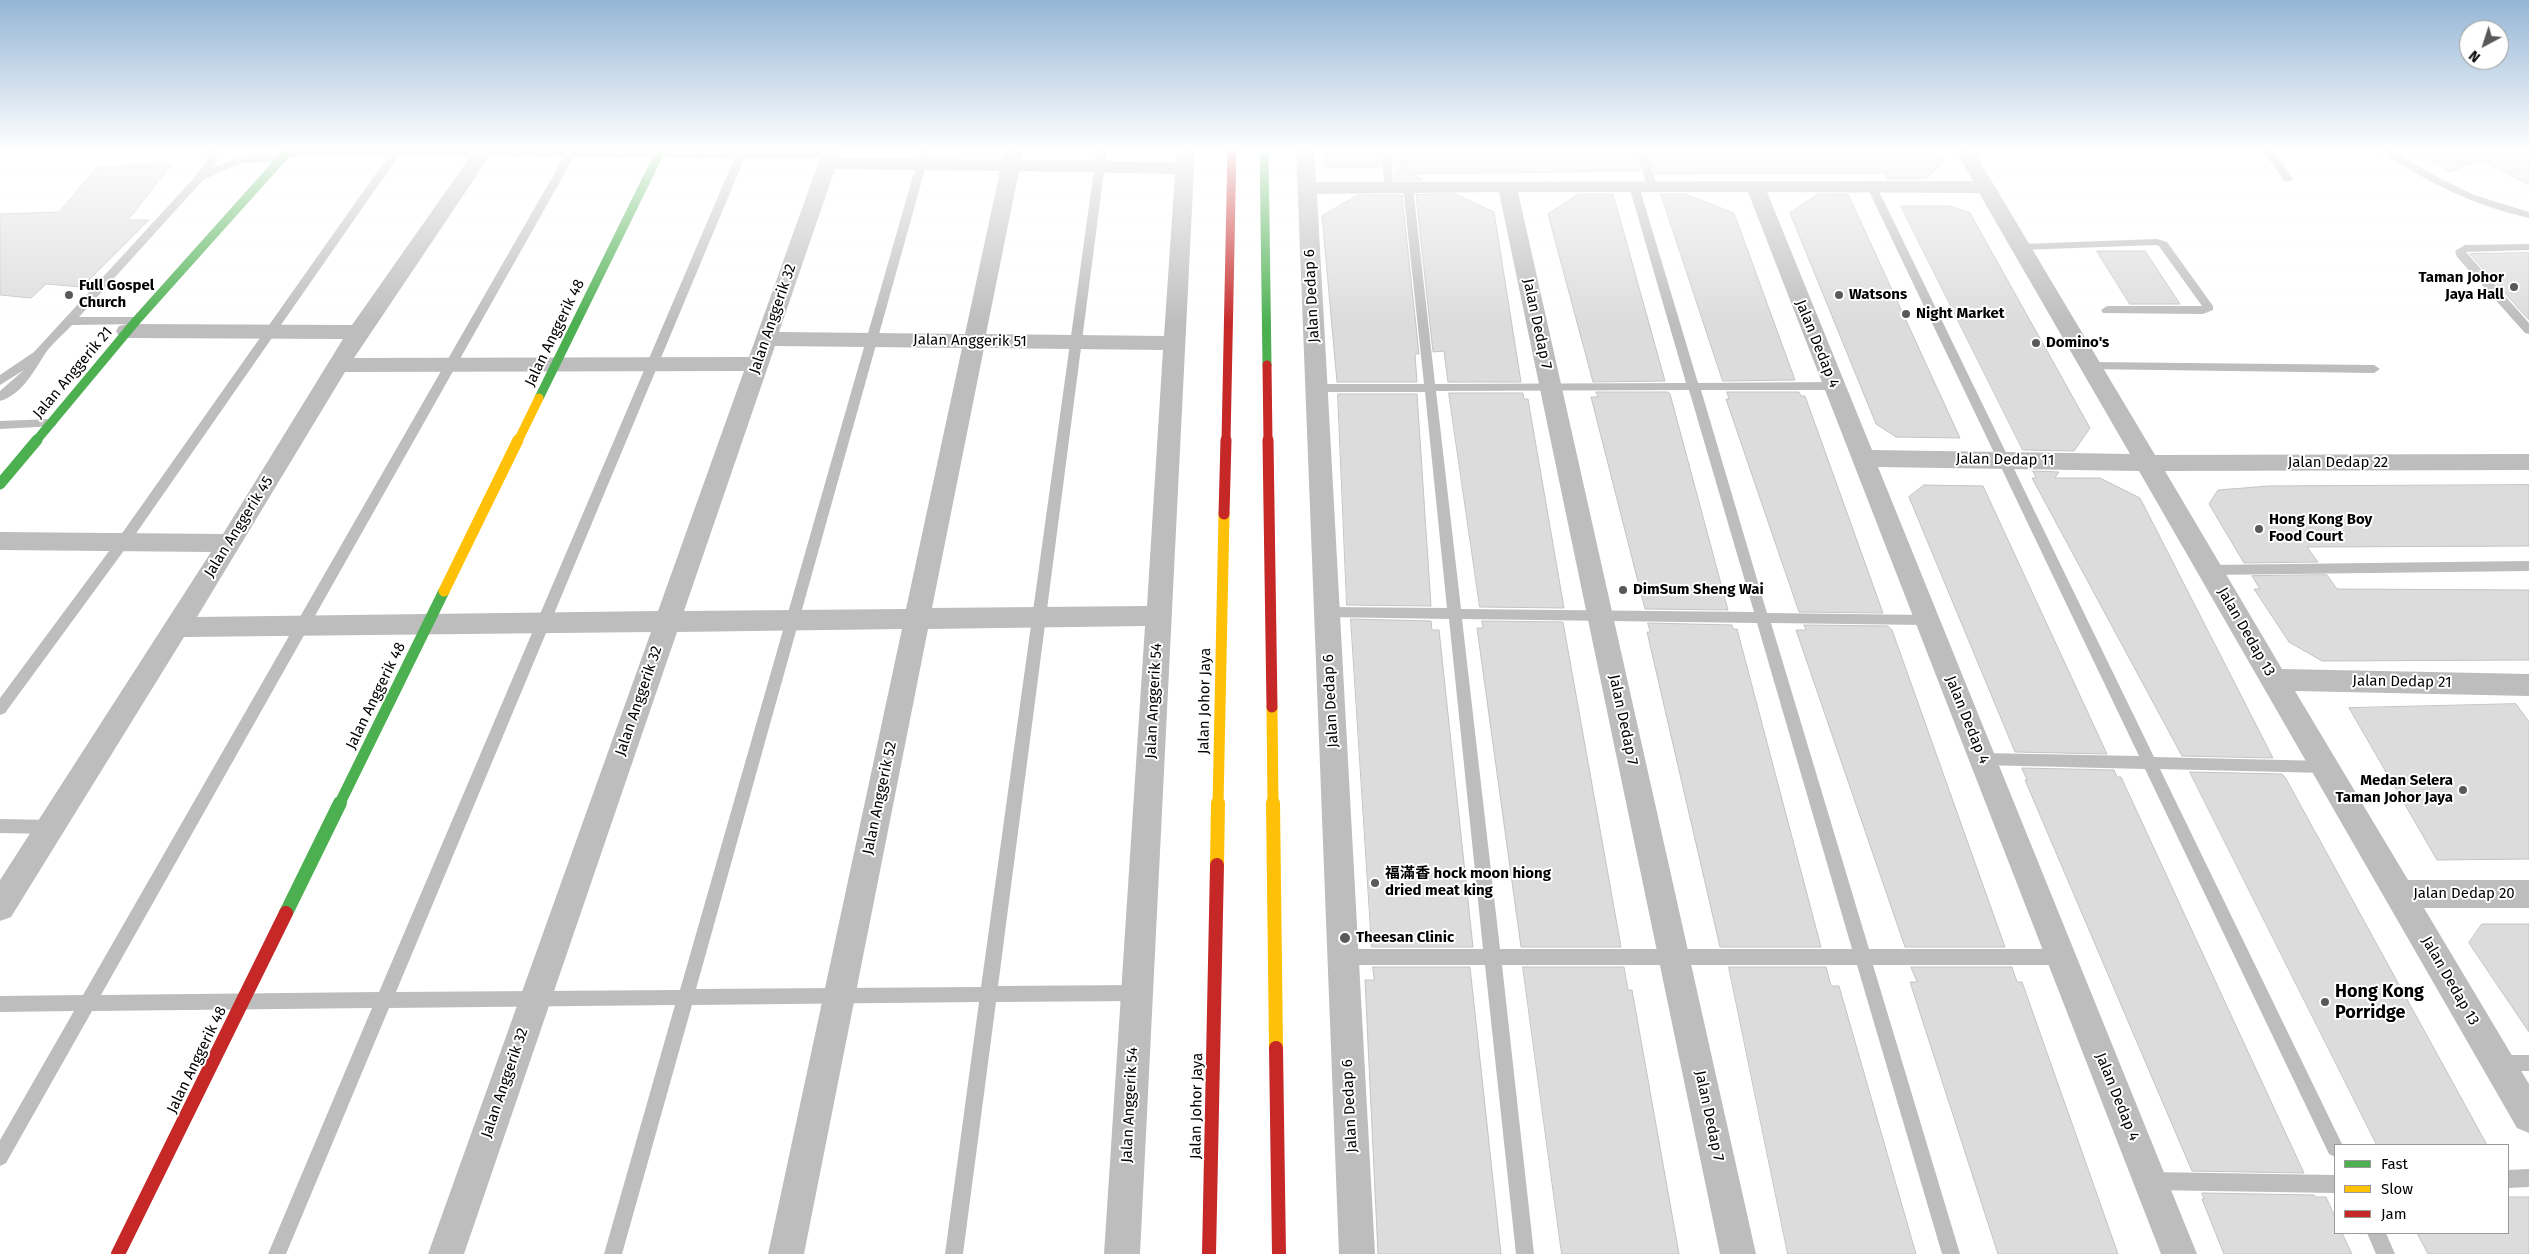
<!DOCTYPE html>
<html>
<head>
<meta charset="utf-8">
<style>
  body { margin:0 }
  #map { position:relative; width:2529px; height:1254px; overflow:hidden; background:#fff; font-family:"Fira Sans",sans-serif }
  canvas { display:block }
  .legend { position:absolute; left:2334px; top:1144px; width:175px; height:90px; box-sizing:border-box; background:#fff; border:1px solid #999; margin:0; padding:6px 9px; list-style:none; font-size:15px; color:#000 }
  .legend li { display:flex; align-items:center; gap:10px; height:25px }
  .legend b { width:25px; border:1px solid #999 }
  .north { position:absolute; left:2459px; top:20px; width:50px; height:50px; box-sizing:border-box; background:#fff; border:1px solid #999; border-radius:50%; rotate:220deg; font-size:14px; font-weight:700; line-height:20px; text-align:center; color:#000 }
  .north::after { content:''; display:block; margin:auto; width:18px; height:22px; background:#595959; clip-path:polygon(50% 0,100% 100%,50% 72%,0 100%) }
</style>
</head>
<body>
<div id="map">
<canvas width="2529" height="1254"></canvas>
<ul class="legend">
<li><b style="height:6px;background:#4caf50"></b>Fast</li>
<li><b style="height:6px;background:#ffc107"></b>Slow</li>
<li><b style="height:6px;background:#c62828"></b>Jam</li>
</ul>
<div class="north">N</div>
</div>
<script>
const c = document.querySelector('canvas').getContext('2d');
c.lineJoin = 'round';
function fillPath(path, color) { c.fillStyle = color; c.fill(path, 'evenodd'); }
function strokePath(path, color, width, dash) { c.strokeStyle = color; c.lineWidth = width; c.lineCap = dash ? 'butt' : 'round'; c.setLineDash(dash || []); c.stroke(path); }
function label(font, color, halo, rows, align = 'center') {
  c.font = font + ' "Fira Sans","Noto Sans SC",sans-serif'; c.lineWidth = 4; c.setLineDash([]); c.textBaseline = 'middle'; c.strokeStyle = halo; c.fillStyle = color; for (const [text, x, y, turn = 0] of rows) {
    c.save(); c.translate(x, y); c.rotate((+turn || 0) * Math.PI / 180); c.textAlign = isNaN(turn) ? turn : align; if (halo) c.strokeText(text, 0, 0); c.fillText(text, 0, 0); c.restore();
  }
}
const building = new Path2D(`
  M 1325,148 L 1378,148 L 1381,168 L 1325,167 Z
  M 1392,148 L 1633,148 L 1640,171 L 1411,174 L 1423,180 L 1395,180 L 1394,174 L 1404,168 L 1394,168 Z
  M 1647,148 L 1937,148 L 1944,160 L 1926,179 L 1888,179 L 1885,173 L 1655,174 Z
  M 2406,148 L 2529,148 L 2529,185 L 2482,160 L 2450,172 Z
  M 172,164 L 128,220 L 149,220 L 82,287 L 46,284 L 31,298 L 0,295 L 0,214 L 59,212 L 97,167 Z
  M 1455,194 L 1494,212 L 1521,382 L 1448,382 L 1444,351 L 1433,352 L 1416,195 Z
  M 1579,194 L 1613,194 L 1665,381 L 1593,382 L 1548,214 Z
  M 1661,194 L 1685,194 L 1734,213 L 1795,380 L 1723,381 Z
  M 1818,194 L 1848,194 L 1960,438 L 1896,437 L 1876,424 L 1790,213 Z
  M 1358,195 L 1402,195 L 1419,354 L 1415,354 L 1417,382 L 1337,382 L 1322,216 Z
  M 1901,206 L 1950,206 L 1970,213 L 2090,428 L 2074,451 L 2023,450 Z
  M 2097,251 L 2145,251 L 2180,304 L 2130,304 Z
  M 2529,253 L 2529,320 L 2470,254 Z
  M 1596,392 L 1668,392 L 1670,394 L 1728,610 L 1645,609 L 1591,397 L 1598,397 Z
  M 1727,392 L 1799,392 L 1801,396 L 1805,396 L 1883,613 L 1799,612 L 1726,399 L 1729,399 Z
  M 1449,393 L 1523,393 L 1524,399 L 1528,399 L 1564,608 L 1480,607 Z
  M 1338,394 L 1417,394 L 1431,606 L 1347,605 Z
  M 2033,471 L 2059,472 L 2055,478 L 2100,478 L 2140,498 L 2273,758 L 2182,756 L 2032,478 L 2036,478 Z
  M 1924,485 L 1983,486 L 2107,754 L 2015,752 L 1909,497 Z
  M 2529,485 L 2529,546 L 2307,547 L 2318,562 L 2244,563 L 2209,504 L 2218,490 L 2269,486 Z
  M 2327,575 L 2337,589 L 2529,590 L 2529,660 L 2322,661 L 2289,642 L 2254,589 L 2260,589 L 2252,576 Z
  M 1351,619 L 1431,621 L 1432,630 L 1439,630 L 1473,947 L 1372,947 Z
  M 1482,621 L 1563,622 L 1621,947 L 1521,947 L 1477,628 L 1483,628 Z
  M 1648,623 L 1732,625 L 1733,629 L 1737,629 L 1821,947 L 1720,947 L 1647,632 L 1650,632 Z
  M 1804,625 L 1888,626 L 1892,630 L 2005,947 L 1905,947 L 1796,630 L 1806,630 Z
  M 2516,704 L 2529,722 L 2529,859 L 2437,860 L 2349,708 Z
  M 2022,768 L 2114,770 L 2117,777 L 2121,777 L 2304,1173 L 2192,1171 L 2025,780 L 2027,780 Z
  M 2190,772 L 2282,774 L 2285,777 L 2487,1145 L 2377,1145 Z
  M 2482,924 L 2529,924 L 2529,1032 L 2469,943 Z
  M 1373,967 L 1470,967 L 1501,1254 L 1378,1254 L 1365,980 L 1374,980 Z
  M 1523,967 L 1624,967 L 1628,990 L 1632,990 L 1679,1254 L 1562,1254 Z
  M 1729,967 L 1826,967 L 1831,986 L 1839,986 L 1916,1254 L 1788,1254 Z
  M 1911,967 L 2012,967 L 2017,982 L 2022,982 L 2118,1254 L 1998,1254 L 1910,982 L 1917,982 Z
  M 2202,1193 L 2314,1195 L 2316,1197 L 2326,1197 L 2335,1217 L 2335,1233 L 2342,1233 L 2352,1254 L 2224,1254 L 2202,1199 L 2204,1199 Z
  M 2508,1197 L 2529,1197 L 2529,1254 L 2428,1254 L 2417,1233 L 2508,1233 Z`);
const lane = new Path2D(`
  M 207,148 L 217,148 L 217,161 L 212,168 C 227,160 272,147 286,159 L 281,162 L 241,163 L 203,180 L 79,317 L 136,317 L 140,318 L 140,324 L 72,325 C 63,335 50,345 43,357 C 33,373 21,395 0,401 L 0,391 L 24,370 L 0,385 L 0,375 L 34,352 L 193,179 L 207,161 Z
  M 394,148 L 404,148 L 128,545 L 5,713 L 0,715 L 0,698 L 118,539 Z
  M 569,148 L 579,148 L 101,995 L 379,992 L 737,152 L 742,149 L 747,152 L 396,992 L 680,990 L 921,148 L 931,148 L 696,989 L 981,987 L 1097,148 L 1107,148 L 998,986 L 1137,985 L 1143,987 L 1145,993 L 1143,999 L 1137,1001 L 996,1002 L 963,1254 L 945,1254 L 979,1002 L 692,1005 L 622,1254 L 604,1254 L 675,1005 L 389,1008 L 286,1254 L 268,1254 L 372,1008 L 92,1011 L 6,1163 L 0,1166 L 0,1140 L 74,1011 L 0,1012 L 0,996 L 83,995 Z
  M 1380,148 L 1390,148 L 1394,189 L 1390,190 L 1385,187 Z
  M 1635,148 L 1645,148 L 1657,186 L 1656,188 L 1648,188 L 1647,186 Z
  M 2261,148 L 2271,148 L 2293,179 L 2292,181 L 2284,181 Z
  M 2377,148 L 2389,148 L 2437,177 L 2474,195 L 2529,212 L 2529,218 C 2485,208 2444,191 2406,167 C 2396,162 2384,156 2377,148 Z
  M 1634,183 L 1639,186 L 1698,383 L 1834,382 L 1840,386 L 1834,390 L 1701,390 L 1767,613 L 1927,615 L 1932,616 L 1934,620 L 1932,624 L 1927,625 L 1771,623 L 1869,949 L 2061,949 L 2067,952 L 2069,957 L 2067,962 L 2061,965 L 1873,965 L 1960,1254 L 1942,1254 L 1857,965 L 1502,965 L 1534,1254 L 1516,1254 L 1485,965 L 1343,965 L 1337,962 L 1335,957 L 1337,952 L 1343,949 L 1483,949 L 1449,619 L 1327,617 L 1322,616 L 1320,612 L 1322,608 L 1327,607 L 1447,608 L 1425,392 L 1316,392 L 1310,388 L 1316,384 L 1424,384 L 1403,187 L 1408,184 L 1413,187 L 1435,384 L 1686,383 L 1629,186 ZM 1689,390 L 1754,612 L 1461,609 L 1436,391 ZM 1462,619 L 1757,623 L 1852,949 L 1500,949 Z
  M 1872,184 L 1877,187 L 2154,757 L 2325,761 L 2330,763 L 2332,767 L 2330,771 L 2325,773 L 2160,769 L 2341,1142 L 2343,1145 L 2335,1145 L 2335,1157 L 2329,1154 L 2145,769 L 1982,765 L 1977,763 L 1975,759 L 1977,755 L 1982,753 L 2139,756 L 1867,187 Z
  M 2157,239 L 2167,242 L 2213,306 L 2213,310 L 2203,314 L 2103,313 L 2101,310 L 2107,306 L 2202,306 L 2159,246 L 2156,245 L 2021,250 L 2016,247 L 2021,244 Z
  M 2529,244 L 2529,250 L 2466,252 L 2529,323 L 2529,334 L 2525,333 L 2457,257 L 2455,251 L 2465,245 Z
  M 2091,362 L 2374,365 L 2380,369 L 2374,373 L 2087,369 L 2085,366 Z
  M 51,419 L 55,420 L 57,423 L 55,426 L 0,429 L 0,421 Z
  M 2529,561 L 2529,571 L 2210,575 L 2203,570 L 2210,565 Z
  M 0,819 L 50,820 L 55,822 L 58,827 L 55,832 L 50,834 L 0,833 Z
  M 2498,1055 L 2529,1055 L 2529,1071 L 2498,1071 L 2492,1069 L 2489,1063 L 2492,1057 Z
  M 2529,1169 L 2529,1187 L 2508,1188 L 2508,1170 Z
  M 2150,1172 L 2335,1175 L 2335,1193 L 2150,1190 L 2144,1187 L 2141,1181 L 2144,1175 Z
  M 2367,1233 L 2386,1233 L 2395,1254 L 2376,1254 Z`);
const street = new Path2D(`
  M 280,148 L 842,148 L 839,157 L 1002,160 L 1005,148 L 1023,148 L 1021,160 L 1176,162 L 1177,148 L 1195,148 L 1140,1254 L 1104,1254 L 1145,626 L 928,629 L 804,1254 L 768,1254 L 902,629 L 677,632 L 464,1254 L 428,1254 L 651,632 L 184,637 L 11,917 L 0,921 L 0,880 L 211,552 L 0,550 L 0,532 L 223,534 L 343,339 L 127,338 L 119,336 L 116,331 L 119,326 L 127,324 L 352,325 L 470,157 L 287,157 L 280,155 L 278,151 ZM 489,157 L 820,158 L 749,357 L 354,358 ZM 835,169 L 1000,171 L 965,334 L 779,332 ZM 1019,171 L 1175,174 L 1164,336 L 986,334 ZM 775,346 L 962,348 L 906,609 L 684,611 ZM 984,348 L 1163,350 L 1147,606 L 932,608 ZM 744,371 L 658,611 L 197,617 L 345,372 Z
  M 1296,148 L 1314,148 L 1316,182 L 1973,181 L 1954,148 L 1972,148 L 2155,455 L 2529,454 L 2529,470 L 2165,471 L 2282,669 L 2529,674 L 2529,696 L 2295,691 L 2408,880 L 2529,880 L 2529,908 L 2424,908 L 2529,1084 L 2529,1133 L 2517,1128 L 2139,471 L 1878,467 L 2197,1254 L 2161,1254 L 1748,192 L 1518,192 L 1756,1254 L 1720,1254 L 1499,192 L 1317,194 L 1375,1254 L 1339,1254 ZM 1767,192 L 1979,193 L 2130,454 L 1872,450 Z`);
const fastFar2 = new Path2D(`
  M 1264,148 L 1267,365
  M 539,398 L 662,148
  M 36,441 L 136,321 L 291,148`);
const fastFar1 = new Path2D(`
  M 0,484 L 37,440
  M 339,805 L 444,591`);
const fast = new Path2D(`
  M 286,913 L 340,803`);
const slowFar2 = new Path2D(`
  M 518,441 L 539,398`);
const slowFar1 = new Path2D(`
  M 444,591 L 518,440
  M 1272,707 L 1273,805
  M 1218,805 L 1224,514`);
const slow = new Path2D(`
  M 1273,803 L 1276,1048
  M 1217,865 L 1218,803`);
const jamFar2 = new Path2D(`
  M 1267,365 L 1268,441
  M 1226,441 L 1232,148`);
const jamFar1 = new Path2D(`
  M 1268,440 L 1272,707
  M 1224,514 L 1226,440`);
const jam = new Path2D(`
  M 1276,1048 L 1279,1254
  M 118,1254 L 286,913
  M 1209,1254 L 1217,865`);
const markers = [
  [2514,287,5,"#595959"],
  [69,295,5,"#595959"],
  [1839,295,5,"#595959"],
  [1906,314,5,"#595959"],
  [2036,343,5,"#595959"],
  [2259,529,5,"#595959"],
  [1623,590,5,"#595959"],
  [2463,790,5,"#595959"],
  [1375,883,5,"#595959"],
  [1345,938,6,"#595959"],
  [2325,1002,5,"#595959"]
];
const poiNames = [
  ["Taman Johor",2504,278,"right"],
  ["Jaya Hall",2504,295,"right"],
  ["Full Gospel",79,286],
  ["Church",79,303],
  ["Watsons",1849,295],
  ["Night Market",1916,314],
  ["Domino's",2046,343],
  ["Hong Kong Boy",2269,520],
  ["Food Court",2269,537],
  ["DimSum Sheng Wai",1633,590],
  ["Medan Selera",2453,781,"right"],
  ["Taman Johor Jaya",2453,798,"right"],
  ["福滿香 hock moon hiong",1385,874],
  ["dried meat king",1385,891],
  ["Theesan Clinic",1356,938]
];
const streetNames = [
  ["Jalan Dedap 6",1312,296,-93],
  ["Jalan Anggerik 32",773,319,-71],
  ["Jalan Dedap 7",1537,324,78],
  ["Jalan Anggerik 48",555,333,-64],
  ["Jalan Anggerik 51",970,341,1],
  ["Jalan Dedap 4",1817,344,68],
  ["Jalan Anggerik 21",73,373,-50],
  ["Jalan Dedap 11",2005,460,1],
  ["Jalan Dedap 22",2338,463],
  ["Jalan Anggerik 45",239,527,-58],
  ["Jalan Dedap 13",2246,632,60],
  ["Jalan Dedap 21",2402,682,1],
  ["Jalan Anggerik 48",376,696,-64],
  ["Jalan Anggerik 32",639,701,-71],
  ["Jalan Anggerik 54",1154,701,-87],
  ["Jalan Johor Jaya",1205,701,-89],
  ["Jalan Dedap 6",1331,701,-93],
  ["Jalan Dedap 7",1623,720,78],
  ["Jalan Dedap 4",1967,720,68],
  ["Jalan Anggerik 52",880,798,-78],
  ["Jalan Dedap 20",2464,894],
  ["Jalan Dedap 13",2450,981,60],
  ["Jalan Anggerik 48",197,1060,-64],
  ["Jalan Anggerik 32",505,1083,-71],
  ["Jalan Dedap 4",2117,1097,68],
  ["Jalan Anggerik 54",1130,1105,-87],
  ["Jalan Johor Jaya",1197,1106,-89],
  ["Jalan Dedap 6",1350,1106,-93],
  ["Jalan Dedap 7",1709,1116,78]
];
const nearPoinames = [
  ["Hong Kong",2335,992],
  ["Porridge",2335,1013]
];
fillPath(building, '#dcdcdc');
strokePath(building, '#c4c4c4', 1);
fillPath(lane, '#bdbdbd');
fillPath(street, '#bdbdbd');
strokePath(fastFar2, '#4caf50', 9);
strokePath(fastFar1, '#4caf50', 11);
strokePath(fast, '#4caf50', 14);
strokePath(slowFar2, '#ffc107', 9);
strokePath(slowFar1, '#ffc107', 11);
strokePath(slow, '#ffc107', 14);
strokePath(jamFar2, '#c62828', 9);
strokePath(jamFar1, '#c62828', 11);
strokePath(jam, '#c62828', 14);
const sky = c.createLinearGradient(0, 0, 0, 324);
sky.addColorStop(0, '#95b6d6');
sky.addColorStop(0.46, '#fff');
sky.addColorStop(1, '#ffffff00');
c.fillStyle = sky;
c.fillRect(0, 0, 2529, 324);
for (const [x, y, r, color] of markers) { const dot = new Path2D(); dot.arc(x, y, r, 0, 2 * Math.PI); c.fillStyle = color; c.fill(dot); strokePath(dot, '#fff', 2); }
label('bold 15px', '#000', '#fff', poiNames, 'left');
label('15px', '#000', '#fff', streetNames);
label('bold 18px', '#000', '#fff', nearPoinames, 'left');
</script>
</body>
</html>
